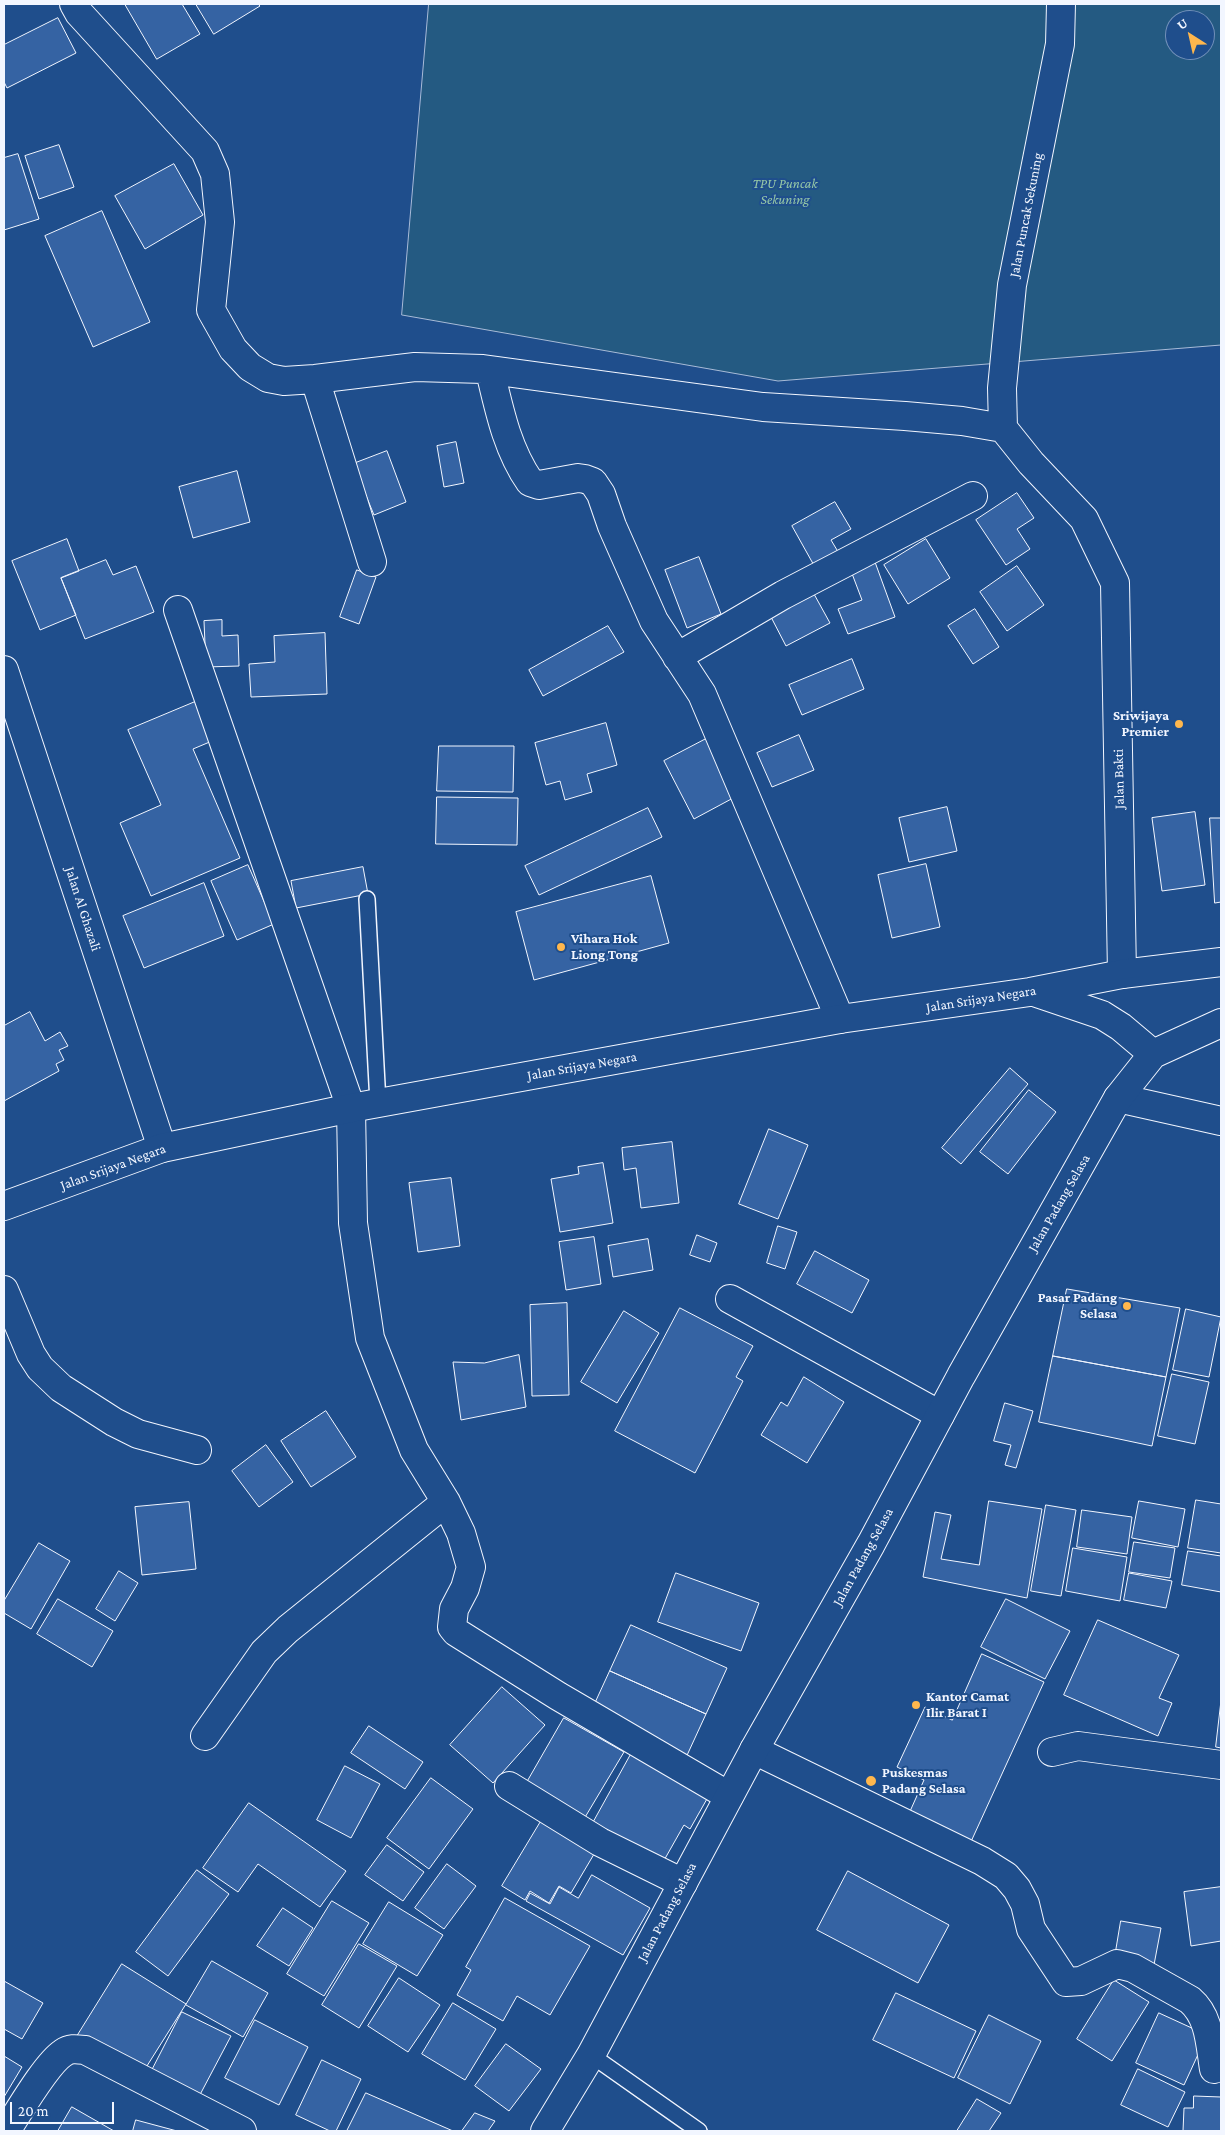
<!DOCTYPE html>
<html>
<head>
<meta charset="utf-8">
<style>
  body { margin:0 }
  #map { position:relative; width:1225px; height:2135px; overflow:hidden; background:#1f4e8c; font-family:"Crimson Pro",serif }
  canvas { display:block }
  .frame { position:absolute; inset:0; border:5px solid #f2f6ff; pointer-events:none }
  .north { position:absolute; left:1165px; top:10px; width:50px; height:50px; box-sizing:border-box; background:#1f4e8c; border:1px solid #7391ba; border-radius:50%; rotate:325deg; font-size:14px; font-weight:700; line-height:20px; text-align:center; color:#f2f6ff }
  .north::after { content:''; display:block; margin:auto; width:18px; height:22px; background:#ffb74d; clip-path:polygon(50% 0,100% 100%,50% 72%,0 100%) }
  .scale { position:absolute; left:10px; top:2102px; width:104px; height:22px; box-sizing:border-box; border:2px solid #f2f6ff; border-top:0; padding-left:6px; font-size:15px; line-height:18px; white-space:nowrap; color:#f2f6ff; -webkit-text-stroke:4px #1f4e8c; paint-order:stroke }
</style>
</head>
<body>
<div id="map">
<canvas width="1225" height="2135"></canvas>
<div class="frame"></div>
<div class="north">U</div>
<div class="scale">20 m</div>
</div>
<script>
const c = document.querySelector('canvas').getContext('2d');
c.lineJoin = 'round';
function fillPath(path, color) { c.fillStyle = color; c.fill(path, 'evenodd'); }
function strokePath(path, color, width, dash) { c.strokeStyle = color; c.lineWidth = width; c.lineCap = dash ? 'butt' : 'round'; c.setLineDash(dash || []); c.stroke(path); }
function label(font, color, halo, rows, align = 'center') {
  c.font = font + ' "Crimson Pro",serif'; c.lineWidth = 4; c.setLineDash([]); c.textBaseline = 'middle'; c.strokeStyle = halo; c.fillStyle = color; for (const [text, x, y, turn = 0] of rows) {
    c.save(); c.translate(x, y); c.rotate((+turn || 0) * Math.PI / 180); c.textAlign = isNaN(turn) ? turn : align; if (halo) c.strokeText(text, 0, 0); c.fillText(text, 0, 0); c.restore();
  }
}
const green = new Path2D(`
  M 429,4 L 1221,4 L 1221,345 L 778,381 L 402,315 ZM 1175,20 L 1205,20 L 1205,50 L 1175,50 Z`);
const building = new Path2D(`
  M 125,4 L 182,4 L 200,34 L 157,59 Z
  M 196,4 L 258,4 L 260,6 L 214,34 Z
  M 58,18 L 76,53 L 7,88 L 4,82 L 4,45 Z
  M 59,145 L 74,187 L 39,199 L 25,156 Z
  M 18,154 L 39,219 L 4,230 L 4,158 Z
  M 174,164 L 203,215 L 145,249 L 115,196 Z
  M 102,211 L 150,322 L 93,347 L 45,236 Z
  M 456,442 L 464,483 L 444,487 L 437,446 Z
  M 387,451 L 406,502 L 374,515 L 353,464 Z
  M 237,471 L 250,522 L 193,538 L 179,487 Z
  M 1017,493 L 1034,518 L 1017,529 L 1030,549 L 1006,565 L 976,520 Z
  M 835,502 L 851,529 L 831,540 L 840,555 L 816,569 L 792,526 Z
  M 67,539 L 79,571 L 61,578 L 76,615 L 40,630 L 12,561 Z
  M 926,539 L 950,578 L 908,604 L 884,565 Z
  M 699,557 L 721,614 L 687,628 L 665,570 Z
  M 106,560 L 113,575 L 136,566 L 154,612 L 85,639 L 61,578 Z
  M 875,562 L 895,617 L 848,634 L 838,609 L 862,600 L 851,571 Z
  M 1017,566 L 1044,605 L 1007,631 L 980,592 Z
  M 357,570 L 376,577 L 359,624 L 340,617 Z
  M 814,594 L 830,623 L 786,646 L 771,617 Z
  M 975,609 L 999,647 L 973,664 L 948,626 Z
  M 222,620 L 222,636 L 238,635 L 239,666 L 206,667 L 204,621 Z
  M 608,626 L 624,652 L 543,696 L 529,670 Z
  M 325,633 L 327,694 L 251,697 L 249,664 L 275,662 L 274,636 Z
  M 852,659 L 864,689 L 802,715 L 789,685 Z
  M 195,702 L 212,741 L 193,749 L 240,858 L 151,896 L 120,823 L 161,805 L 128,730 Z
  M 606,723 L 617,765 L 587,774 L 592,792 L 565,800 L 560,781 L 546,785 L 535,743 Z
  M 799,735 L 814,770 L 772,787 L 757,753 Z
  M 706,739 L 735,797 L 694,819 L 664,761 Z
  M 439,746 L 514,746 L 513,792 L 437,791 Z
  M 437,797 L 518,798 L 517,845 L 436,844 Z
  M 947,807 L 957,851 L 909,862 L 899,818 Z
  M 648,808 L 662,837 L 539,895 L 525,866 Z
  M 1195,812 L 1205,885 L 1162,891 L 1152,818 Z
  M 1210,818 L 1221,818 L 1221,902 L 1215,903 Z
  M 926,864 L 940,927 L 892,938 L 878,875 Z
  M 248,865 L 274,924 L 237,940 L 211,881 Z
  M 363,867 L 368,894 L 296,908 L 291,881 Z
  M 651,876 L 669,943 L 534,980 L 516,912 Z
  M 204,883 L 224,936 L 144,968 L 123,916 Z
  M 30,1012 L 45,1041 L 60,1032 L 68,1046 L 59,1050 L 64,1060 L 56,1064 L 59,1071 L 4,1101 L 4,1026 Z
  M 1010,1068 L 1028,1084 L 961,1164 L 942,1148 Z
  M 1029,1090 L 1056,1112 L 1008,1174 L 980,1152 Z
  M 769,1129 L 808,1145 L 778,1219 L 739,1204 Z
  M 672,1142 L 679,1203 L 641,1208 L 636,1168 L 624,1170 L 622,1148 Z
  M 603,1163 L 613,1223 L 560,1232 L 551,1179 L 579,1174 L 578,1167 Z
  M 451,1178 L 460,1246 L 418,1252 L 409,1183 Z
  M 778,1226 L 797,1232 L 785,1269 L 767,1263 Z
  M 697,1235 L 717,1243 L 710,1262 L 690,1255 Z
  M 594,1237 L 601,1284 L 566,1290 L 559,1242 Z
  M 648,1239 L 653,1270 L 613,1277 L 608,1246 Z
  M 815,1251 L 869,1280 L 852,1313 L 797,1284 Z
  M 1067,1289 L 1180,1308 L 1166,1377 L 1053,1356 Z
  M 567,1303 L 569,1395 L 532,1396 L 530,1305 Z
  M 680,1308 L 753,1346 L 736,1377 L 743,1381 L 695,1473 L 615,1431 Z
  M 1186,1309 L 1221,1317 L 1209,1377 L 1173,1370 Z
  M 624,1311 L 659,1333 L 617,1403 L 581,1382 Z
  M 519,1355 L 526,1407 L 461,1420 L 453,1362 L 484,1363 Z
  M 1053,1356 L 1166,1377 L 1152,1446 L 1039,1422 Z
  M 1172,1374 L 1209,1382 L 1195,1444 L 1158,1436 Z
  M 804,1377 L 844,1402 L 807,1463 L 761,1435 L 781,1402 L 787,1406 Z
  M 1005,1403 L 1033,1411 L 1016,1468 L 1005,1465 L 1011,1445 L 994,1441 Z
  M 326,1411 L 356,1457 L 311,1487 L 281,1441 Z
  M 266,1445 L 293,1482 L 259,1507 L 232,1471 Z
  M 1196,1500 L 1221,1504 L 1221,1553 L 1188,1548 Z
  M 989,1501 L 1042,1509 L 1027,1598 L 923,1577 L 935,1512 L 951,1515 L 941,1559 L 979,1565 Z
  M 1139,1501 L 1185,1509 L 1178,1547 L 1132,1538 Z
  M 189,1502 L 196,1569 L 142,1575 L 135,1507 Z
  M 1046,1505 L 1076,1510 L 1061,1596 L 1031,1591 Z
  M 1082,1510 L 1132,1517 L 1127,1554 L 1077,1547 Z
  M 1134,1542 L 1175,1548 L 1170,1578 L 1129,1572 Z
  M 39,1543 L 70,1561 L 31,1629 L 4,1613 L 4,1601 Z
  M 1073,1548 L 1127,1557 L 1120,1601 L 1066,1591 Z
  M 1188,1551 L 1221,1556 L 1221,1592 L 1182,1585 Z
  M 119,1571 L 138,1583 L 115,1621 L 96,1609 Z
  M 676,1573 L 759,1603 L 741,1651 L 658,1622 Z
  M 1129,1573 L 1172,1581 L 1166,1608 L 1124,1600 Z
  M 58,1599 L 113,1631 L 92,1667 L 37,1634 Z
  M 1006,1599 L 1070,1631 L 1045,1679 L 981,1647 Z
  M 1098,1620 L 1179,1655 L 1159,1698 L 1172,1703 L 1158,1736 L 1064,1695 Z
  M 631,1625 L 727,1668 L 706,1714 L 610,1671 Z
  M 982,1654 L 1044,1682 L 969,1846 L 907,1818 L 924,1780 L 897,1767 L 925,1707 L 952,1720 Z
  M 610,1671 L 706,1714 L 683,1764 L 587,1721 Z
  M 502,1687 L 545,1725 L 493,1783 L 450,1745 Z
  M 1221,1701 L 1221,1748 L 1216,1747 Z
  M 564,1718 L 624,1752 L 581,1824 L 522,1791 Z
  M 369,1726 L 423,1762 L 405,1789 L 351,1753 Z
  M 635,1747 L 712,1790 L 690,1829 L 684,1825 L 658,1871 L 588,1832 Z
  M 345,1766 L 380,1784 L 351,1838 L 317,1820 Z
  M 431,1778 L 473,1809 L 429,1869 L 387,1838 Z
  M 249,1803 L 346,1871 L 320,1907 L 258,1864 L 238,1892 L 203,1868 Z
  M 546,1813 L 600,1844 L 571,1893 L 559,1886 L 549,1903 L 530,1891 L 525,1900 L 502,1886 Z
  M 387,1845 L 424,1872 L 403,1901 L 365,1875 Z
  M 447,1864 L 476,1886 L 444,1929 L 415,1908 Z
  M 197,1870 L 229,1894 L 168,1976 L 136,1952 Z
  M 848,1871 L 949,1925 L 918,1983 L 817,1930 Z
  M 592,1875 L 650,1908 L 623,1955 L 526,1901 L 530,1893 L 550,1904 L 559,1887 L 578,1898 Z
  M 1221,1887 L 1221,1941 L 1191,1946 L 1184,1892 Z
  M 505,1898 L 590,1946 L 550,2015 L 517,1996 L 503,2021 L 457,1995 L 471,1970 L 466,1967 Z
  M 332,1901 L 369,1923 L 324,1996 L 287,1974 Z
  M 389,1902 L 443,1935 L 417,1976 L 363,1944 Z
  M 283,1908 L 313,1928 L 289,1966 L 257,1946 Z
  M 1121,1921 L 1161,1928 L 1153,1970 L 1114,1963 Z
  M 359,1944 L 397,1966 L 359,2028 L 322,2005 Z
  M 212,1961 L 268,1993 L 243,2037 L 186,2005 Z
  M 122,1964 L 186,2004 L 140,2077 L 76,2038 Z
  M 399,1978 L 440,2005 L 408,2052 L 368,2026 Z
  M 1114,1980 L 1149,2002 L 1112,2061 L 1077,2039 Z
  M 4,1981 L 43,2003 L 22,2039 L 4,2029 Z
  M 896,1993 L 976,2031 L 954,2078 L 873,2040 Z
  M 453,2003 L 496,2029 L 465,2080 L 422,2054 Z
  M 182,2012 L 231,2036 L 194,2106 L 146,2082 Z
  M 1159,2013 L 1207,2035 L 1184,2085 L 1136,2063 Z
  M 989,2015 L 1041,2041 L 1010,2104 L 958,2078 Z
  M 255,2020 L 308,2047 L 279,2105 L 225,2078 Z
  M 506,2044 L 541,2069 L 509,2111 L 475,2086 Z
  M 4,2056 L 22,2067 L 4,2097 Z
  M 322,2060 L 361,2079 L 336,2131 L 330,2131 L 296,2115 Z
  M 1138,2069 L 1185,2092 L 1168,2127 L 1121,2105 Z
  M 366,2093 L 453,2131 L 347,2131 Z
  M 1194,2096 L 1221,2097 L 1221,2131 L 1183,2131 L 1184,2108 L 1193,2108 Z
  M 977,2099 L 1001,2113 L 989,2131 L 957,2131 Z
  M 72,2107 L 114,2131 L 58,2131 Z
  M 475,2113 L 495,2121 L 488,2131 L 462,2131 Z
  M 136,2120 L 177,2131 L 133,2131 Z`);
const lane = new Path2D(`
  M 367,899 L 378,1103
  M 591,2055 L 699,2131`);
const street = new Path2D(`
  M 74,4 L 79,13 L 205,151 L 215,174 L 220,222 L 211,310 L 233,349 L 250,367 L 268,378 L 284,381 L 315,379 L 415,367 L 483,369 L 763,407 L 905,416 L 962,421 L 1003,428 L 1031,463 L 1084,519 L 1115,583 L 1122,974
  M 490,371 C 499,409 507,449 530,482 L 539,485 L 578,478 L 585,479 L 593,482 L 601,494 L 612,526 L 654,621 L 702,694 L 840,1019
  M 315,379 L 372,562
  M 1003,428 L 1002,388 L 1012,285 L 1060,44 L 1061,4
  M 178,610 L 351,1108 L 353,1223 L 370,1338 L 414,1450 L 446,1502 L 461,1533 L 471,1567 L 465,1588 L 454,1609 L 452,1627 L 456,1632 L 558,1696 L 729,1796
  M 677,657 L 783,595 L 973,496
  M 4,670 L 162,1148
  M 1118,1098 L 1221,1121
  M 4,1290 L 31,1354 L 40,1368 L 61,1388 L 114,1422 L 138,1434 L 197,1450
  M 730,1299 L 940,1415
  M 205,1736 L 264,1652 L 288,1629 L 446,1502
  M 754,1750 L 982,1861 L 1006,1876 L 1017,1889 L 1025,1904 L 1031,1929 L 1066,1982 L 1081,1981 L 1117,1964 L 1133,1968 L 1190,2000 C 1210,2017 1210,2045 1214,2069
  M 1052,1752 L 1078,1746 L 1221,1765
  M 509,1786 L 600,1842 L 683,1883
  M 6,2131 C 18,2113 46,2064 63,2053 C 70,2048 76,2049 85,2050 L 242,2131`);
const secondary = new Path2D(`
  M 1037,993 L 1102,1015 L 1121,1027 L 1153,1054
  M 4,1206 L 162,1148 L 351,1108 L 840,1019 L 1030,992 L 1122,974 L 1221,962
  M 545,2131 L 591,2055 L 754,1750 L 871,1544 L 961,1376 L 1118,1098 L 1153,1054 L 1221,1023`);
const markers = [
  [1179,724,5,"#ffb74d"],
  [561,947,5,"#ffb74d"],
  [1127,1306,5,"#ffb74d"],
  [916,1705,5,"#ffb74d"],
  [871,1781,6,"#ffb74d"]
];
const parkNames = [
  ["TPU Puncak",785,184],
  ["Sekuning",785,200]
];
const streetNames = [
  ["Jalan Puncak Sekuning",1026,215,-79],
  ["Jalan Bakti",1119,779,-91],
  ["Jalan Al Ghazali",83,909,72],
  ["Jalan Srijaya Negara",981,999,-9],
  ["Jalan Srijaya Negara",582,1066,-10],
  ["Jalan Srijaya Negara",113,1167,-20],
  ["Jalan Padang Selasa",1059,1203,-60],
  ["Jalan Padang Selasa",863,1557,-61],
  ["Jalan Padang Selasa",667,1912,-62]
];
const poiNames = [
  ["Sriwijaya",1169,716,"right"],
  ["Premier",1169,732,"right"],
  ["Vihara Hok",571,939],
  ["Liong Tong",571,955],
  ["Pasar Padang",1117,1298,"right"],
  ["Selasa",1117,1314,"right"],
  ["Kantor Camat",926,1697],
  ["Ilir Barat I",926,1713],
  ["Puskesmas",882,1773],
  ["Padang Selasa",882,1789]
];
fillPath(green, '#245a82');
strokePath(green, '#a8bbd7', 1);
fillPath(building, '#3563a3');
strokePath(building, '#f2f6ff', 1);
strokePath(lane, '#f2f6ff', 18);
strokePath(street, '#f2f6ff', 30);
strokePath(secondary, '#f2f6ff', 30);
strokePath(lane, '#1f4e8c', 15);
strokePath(street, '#1f4e8c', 28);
strokePath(secondary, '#1f4e8c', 28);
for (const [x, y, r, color] of markers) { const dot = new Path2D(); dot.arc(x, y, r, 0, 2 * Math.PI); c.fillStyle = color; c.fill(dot); strokePath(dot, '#1f4e8c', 2); }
label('italic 14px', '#97c8a6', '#1f4e8c', parkNames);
label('14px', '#f2f6ff', '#1f4e8c', streetNames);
label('bold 14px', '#f2f6ff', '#1f4e8c', poiNames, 'left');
</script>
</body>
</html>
